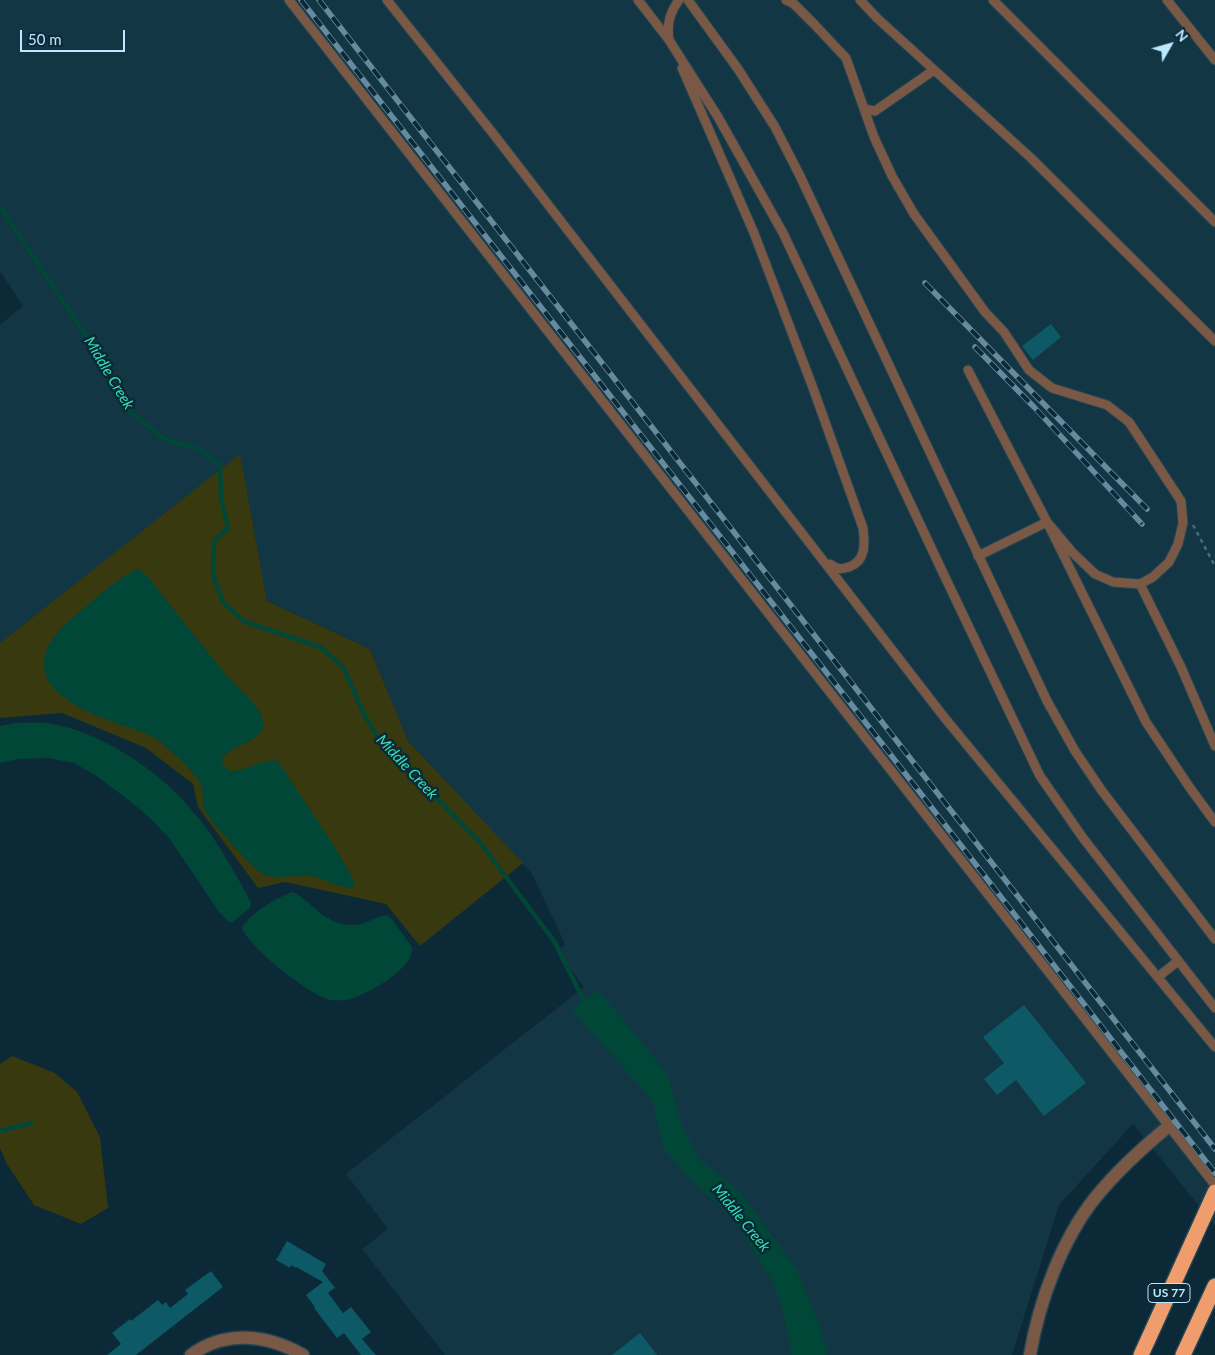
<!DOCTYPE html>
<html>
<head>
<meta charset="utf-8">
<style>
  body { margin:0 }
  #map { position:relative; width:1215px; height:1355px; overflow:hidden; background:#0b2937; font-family:Lato,sans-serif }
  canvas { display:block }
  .north { position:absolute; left:1145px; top:20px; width:50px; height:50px; -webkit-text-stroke:4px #0b2937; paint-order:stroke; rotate:52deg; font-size:14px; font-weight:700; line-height:20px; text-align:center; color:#bde8ff }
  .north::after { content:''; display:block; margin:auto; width:18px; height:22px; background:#bde8ff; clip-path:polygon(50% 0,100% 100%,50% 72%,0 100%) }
  .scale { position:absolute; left:20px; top:30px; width:105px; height:22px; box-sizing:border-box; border:2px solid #bde8ff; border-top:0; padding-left:6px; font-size:15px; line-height:18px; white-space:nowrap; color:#bde8ff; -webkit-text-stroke:4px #0b2937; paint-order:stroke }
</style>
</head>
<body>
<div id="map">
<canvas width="1215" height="1355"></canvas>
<div class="north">N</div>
<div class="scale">50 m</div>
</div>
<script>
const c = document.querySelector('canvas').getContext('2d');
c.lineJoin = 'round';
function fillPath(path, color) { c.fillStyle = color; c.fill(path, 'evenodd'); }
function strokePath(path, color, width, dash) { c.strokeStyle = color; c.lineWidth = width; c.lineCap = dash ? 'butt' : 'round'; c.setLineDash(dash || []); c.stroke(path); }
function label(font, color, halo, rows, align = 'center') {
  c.font = font + ' Lato,sans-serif'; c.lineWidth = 5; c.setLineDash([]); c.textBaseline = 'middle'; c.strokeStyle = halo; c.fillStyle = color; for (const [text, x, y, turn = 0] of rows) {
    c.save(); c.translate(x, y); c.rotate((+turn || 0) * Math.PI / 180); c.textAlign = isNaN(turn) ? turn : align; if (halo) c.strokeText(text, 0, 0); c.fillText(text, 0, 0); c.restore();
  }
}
const built = new Path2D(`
  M 0,0 L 1215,0 L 1215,1226 L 1133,1124 L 1059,1205 L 1012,1355 L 445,1355 L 362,1249 L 388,1229 L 346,1174 L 584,987 L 557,951 L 565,944 L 532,874 L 408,741 L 370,649 L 267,601 L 240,455 L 0,643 L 0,325 L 23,306 L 0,271 Z`);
const green = new Path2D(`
  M 240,454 L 267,601 L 370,649 L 408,741 L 523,863 L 420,946 L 386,904 L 285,882 L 258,888 L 198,807 L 193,784 L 146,748 L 62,713 L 0,718 L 0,643 Z
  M 12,1056 L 55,1073 L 77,1092 L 100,1137 L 108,1208 L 81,1224 L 34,1205 L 7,1164 L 0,1148 L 0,1064 Z`);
const water = new Path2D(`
  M 138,569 L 144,573 L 149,578 C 172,607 195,637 219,666 C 231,681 246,694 258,709 C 261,714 264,720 263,727 C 257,747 224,743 222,764 L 231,771 C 247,771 262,758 278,761 L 338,852 L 355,883 L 353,887 C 337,889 325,878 310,876 C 295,874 279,880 265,875 C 255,871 208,819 204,809 C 201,800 205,792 200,783 C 191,768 174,754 161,742 C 148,732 131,729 116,723 C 91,714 40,694 44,661 C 46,645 56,632 69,621 C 82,610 124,572 138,569 Z
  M 15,723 C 25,723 35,722 45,723 C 68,725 91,735 110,745 C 183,785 213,831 251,902 L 250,908 L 233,922 L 229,922 L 219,912 L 169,838 L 149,817 L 126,798 L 95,775 L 74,763 L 48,758 L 18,759 L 0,763 L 0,726 Z
  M 293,892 C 313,903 326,925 351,925 C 364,926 374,917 386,915 L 391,918 L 412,947 C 415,969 366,995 347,1000 C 343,1001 337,1000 332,1000 C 314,999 245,945 242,927 C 253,912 275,898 293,892 Z
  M 597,991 L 624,1020 L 668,1076 L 682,1126 L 700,1160 L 740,1192 L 797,1270 L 821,1330 L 827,1355 L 792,1355 L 781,1303 L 771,1279 L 732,1216 L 692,1182 L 664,1149 L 653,1101 L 572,1010 Z`);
const stream = new Path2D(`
  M 0,207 L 95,349 L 127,409 L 166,440 L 199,449 L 220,465 L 221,498 L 228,528 L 214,541 L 213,575 L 223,602 L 243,621 L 320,647 L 343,667 L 363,712 L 378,738 L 479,841 L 554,941 L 587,1007
  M 0,1131 L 31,1123`);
const building = new Path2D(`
  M 1051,324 L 1061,337 L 1033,360 L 1022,346 Z
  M 1024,1005 L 1086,1083 L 1044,1116 L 1016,1080 L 997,1095 L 984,1079 L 1004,1063 L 983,1037 Z
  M 287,1241 L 326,1264 L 322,1271 L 336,1289 L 334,1288 L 328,1293 L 343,1313 L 351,1307 L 371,1332 L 362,1339 L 376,1355 L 361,1355 L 344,1333 L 337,1338 L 314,1308 L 315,1307 L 306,1295 L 323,1282 L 296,1267 L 296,1268 L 291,1265 L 290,1268 L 276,1260 Z
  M 211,1271 L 223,1287 L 136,1355 L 107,1355 L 121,1344 L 112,1333 L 130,1319 L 131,1321 L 158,1300 L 162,1305 L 166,1302 L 170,1308 L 188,1294 L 185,1290 Z
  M 640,1333 L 657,1355 L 612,1355 Z`);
const path = new Path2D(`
  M 1193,525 L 1215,566`);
const service = new Path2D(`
  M 289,0 L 1215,1185
  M 387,0 L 495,136 L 944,717 L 1215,1047
  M 638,0 L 669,40 L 718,117 L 783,233 L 944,575 L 1040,776 L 1083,838 L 1215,1008
  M 688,0 L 738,69 L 775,127 L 800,176 L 1047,701 L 1075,751 L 1102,791 L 1215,939
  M 786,0 L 794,4 L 814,24 L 846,58 L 874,137 L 892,176 L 914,214 L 985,312 L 1004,332 L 1029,370 L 1052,388 L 1107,405 L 1129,422 L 1181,501 L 1183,523 L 1178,544 L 1169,562 L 1153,577 L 1140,584 L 1113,582 L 1095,574 L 1072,552 L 1047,522
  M 860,0 L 877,18 L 1031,158 L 1215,341
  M 993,0 L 1215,222
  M 1167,0 L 1215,60
  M 669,40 C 667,24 669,14 679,0
  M 682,68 L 754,233 L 813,388 L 863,528 C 865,544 866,561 849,567 C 841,570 836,569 830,564
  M 864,109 L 875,111 L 934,70
  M 968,370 L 1047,522 L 1146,722 L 1190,788 L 1215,822
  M 978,556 L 1047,522
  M 1140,584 L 1181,667 L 1215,746
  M 1158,977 L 1178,961`);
const minor = new Path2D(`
  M 191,1355 C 226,1329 268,1335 303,1355
  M 1030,1355 C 1039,1302 1061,1241 1095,1198 C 1117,1171 1142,1148 1169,1126`);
const motorway = new Path2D(`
  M 1141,1355 L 1215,1192
  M 1183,1355 L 1215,1286`);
const rail = new Path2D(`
  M 301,0 L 887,750 L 1215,1173
  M 319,0 L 1215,1149
  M 925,283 L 1147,509
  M 975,347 L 1034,407 L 1142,524`);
const shields = [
  [1169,1293,42]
];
const shieldNames = [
  ["US 77",1169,1293]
];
const waterNames = [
  ["Middle Creek",109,373,59],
  ["Middle Creek",407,767,47],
  ["Middle Creek",741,1218,51]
];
fillPath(built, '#133645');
fillPath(green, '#38390e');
fillPath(water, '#004737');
strokePath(stream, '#004737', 4.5);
fillPath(building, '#0d5965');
strokePath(service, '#244453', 11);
strokePath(minor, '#244453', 15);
strokePath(motorway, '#244453', 18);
strokePath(path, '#4a6c7d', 2.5, [4, 4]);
strokePath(service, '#795846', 9);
strokePath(minor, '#795846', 12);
strokePath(motorway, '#ef9d6d', 15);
strokePath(rail, '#668b9e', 5.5);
strokePath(rail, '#0b2937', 4, [11]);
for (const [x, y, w] of shields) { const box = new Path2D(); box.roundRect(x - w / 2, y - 9.5, w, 19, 4); c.fillStyle = '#0b2937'; c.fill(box); strokePath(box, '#bde8ff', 1); }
label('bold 12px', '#bde8ff', null, shieldNames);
label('italic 15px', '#38dfb4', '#0b2937', waterNames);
</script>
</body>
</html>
